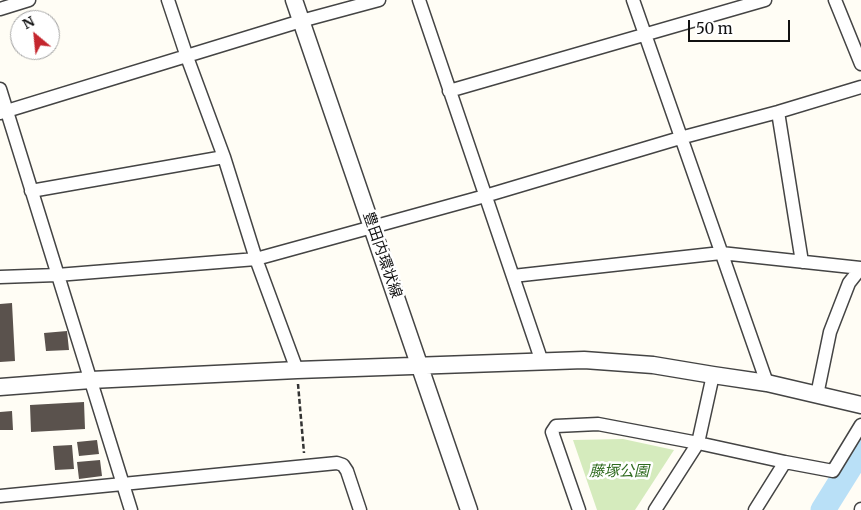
<!DOCTYPE html>
<html>
<head>
<meta charset="utf-8">
<style>
  body { margin:0 }
  #map { position:relative; width:861px; height:510px; overflow:hidden; background:#fffdf5; font-family:Merriweather,serif }
  canvas { display:block }
  .north { position:absolute; left:10px; top:10px; width:50px; height:50px; box-sizing:border-box; background:#fff; border:1px solid #a0a0a0; border-radius:50%; rotate:332deg; font-size:14px; font-weight:700; line-height:20px; text-align:center; color:#111 }
  .north::after { content:''; display:block; margin:auto; width:18px; height:22px; background:#c4262e; clip-path:polygon(50% 0,100% 100%,50% 72%,0 100%) }
  .scale { position:absolute; left:688px; top:20px; width:102px; height:22px; box-sizing:border-box; border:2px solid #111; border-top:0; padding-left:6px; font-size:15px; line-height:18px; white-space:nowrap; color:#111; -webkit-text-stroke:4px #fff; paint-order:stroke }
</style>
</head>
<body>
<div id="map">
<canvas width="861" height="510"></canvas>
<div class="north">N</div>
<div class="scale">50 m</div>
</div>
<script>
const c = document.querySelector('canvas').getContext('2d');
c.lineJoin = 'round';
function fillPath(path, color) { c.fillStyle = color; c.fill(path, 'evenodd'); }
function strokePath(path, color, width, dash) { c.strokeStyle = color; c.lineWidth = width; c.lineCap = dash ? 'butt' : 'round'; c.setLineDash(dash || []); c.stroke(path); }
function label(font, color, halo, rows, align = 'center') {
  c.font = font + ' Merriweather,"Noto Sans JP",serif'; c.lineWidth = 5; c.setLineDash([]); c.textBaseline = 'middle'; c.strokeStyle = halo; c.fillStyle = color; for (const [text, x, y, turn = 0] of rows) {
    c.save(); c.translate(x, y); c.rotate((+turn || 0) * Math.PI / 180); c.textAlign = isNaN(turn) ? turn : align; if (halo) c.strokeText(text, 0, 0); c.fillText(text, 0, 0); c.restore();
  }
}
const green = new Path2D(`
  M 623,439 L 674,450 L 635,510 L 597,510 L 573,440 Z`);
const river = new Path2D(`
  M 823,510 L 861,449`);
const building = new Path2D(`
  M 12,303 L 15,361 L 0,362 L 0,304 Z
  M 67,331 L 69,350 L 46,351 L 44,333 Z
  M 84,402 L 85,429 L 31,432 L 30,405 Z
  M 12,411 L 13,430 L 0,430 L 0,412 Z
  M 97,440 L 99,454 L 79,456 L 77,442 Z
  M 72,445 L 74,469 L 55,470 L 53,446 Z
  M 100,460 L 102,476 L 79,479 L 77,462 Z`);
const path = new Path2D(`
  M 298,384 L 304,453`);
const minor = new Path2D(`
  M 168,0 L 187,57 L 224,157 L 256,259 L 297,370
  M 419,0 L 542,362
  M 633,0 L 767,383
  M 835,0 L 861,64
  M 0,9 L 29,0
  M 0,89 L 131,510
  M 449,91 L 765,0
  M 778,112 L 802,262
  M 0,113 L 301,21 L 379,0
  M 31,191 L 224,157
  M 513,276 L 721,253 L 861,268
  M 0,277 L 57,275 L 256,259 L 485,196 L 680,138 L 778,112 L 861,87
  M 817,395 L 830,332 L 849,283 L 861,268
  M 785,462 L 833,471 L 861,425
  M 0,496 L 337,463 L 343,465 L 347,471 L 360,510
  M 579,510 L 552,432 L 556,426 L 598,424 L 698,443 L 785,462 L 755,510
  M 655,510 L 698,443 L 713,375
  M 861,510 L 861,509`);
const tertiary = new Path2D(`
  M 294,0 L 469,510
  M 0,387 L 91,380 L 297,370 L 584,360 L 653,365 L 713,375 L 767,383 L 861,405`);
const streetNames = [
  ["豊田内環状線",382,255,71]
];
const parkNames = [
  ["藤塚公園",619,472]
];
fillPath(green, '#d5ebbd');
strokePath(river, '#b9e0f7', 25);
fillPath(building, '#5a524d');
strokePath(minor, '#444', 15);
strokePath(tertiary, '#444', 19);
strokePath(path, '#333', 2.5, [5, 2.5]);
strokePath(minor, '#fff', 12);
strokePath(tertiary, '#fff', 16);
label('15px', '#111', '#fff', streetNames);
label('italic 15px', '#2f6b1f', '#fff', parkNames);
</script>
</body>
</html>
